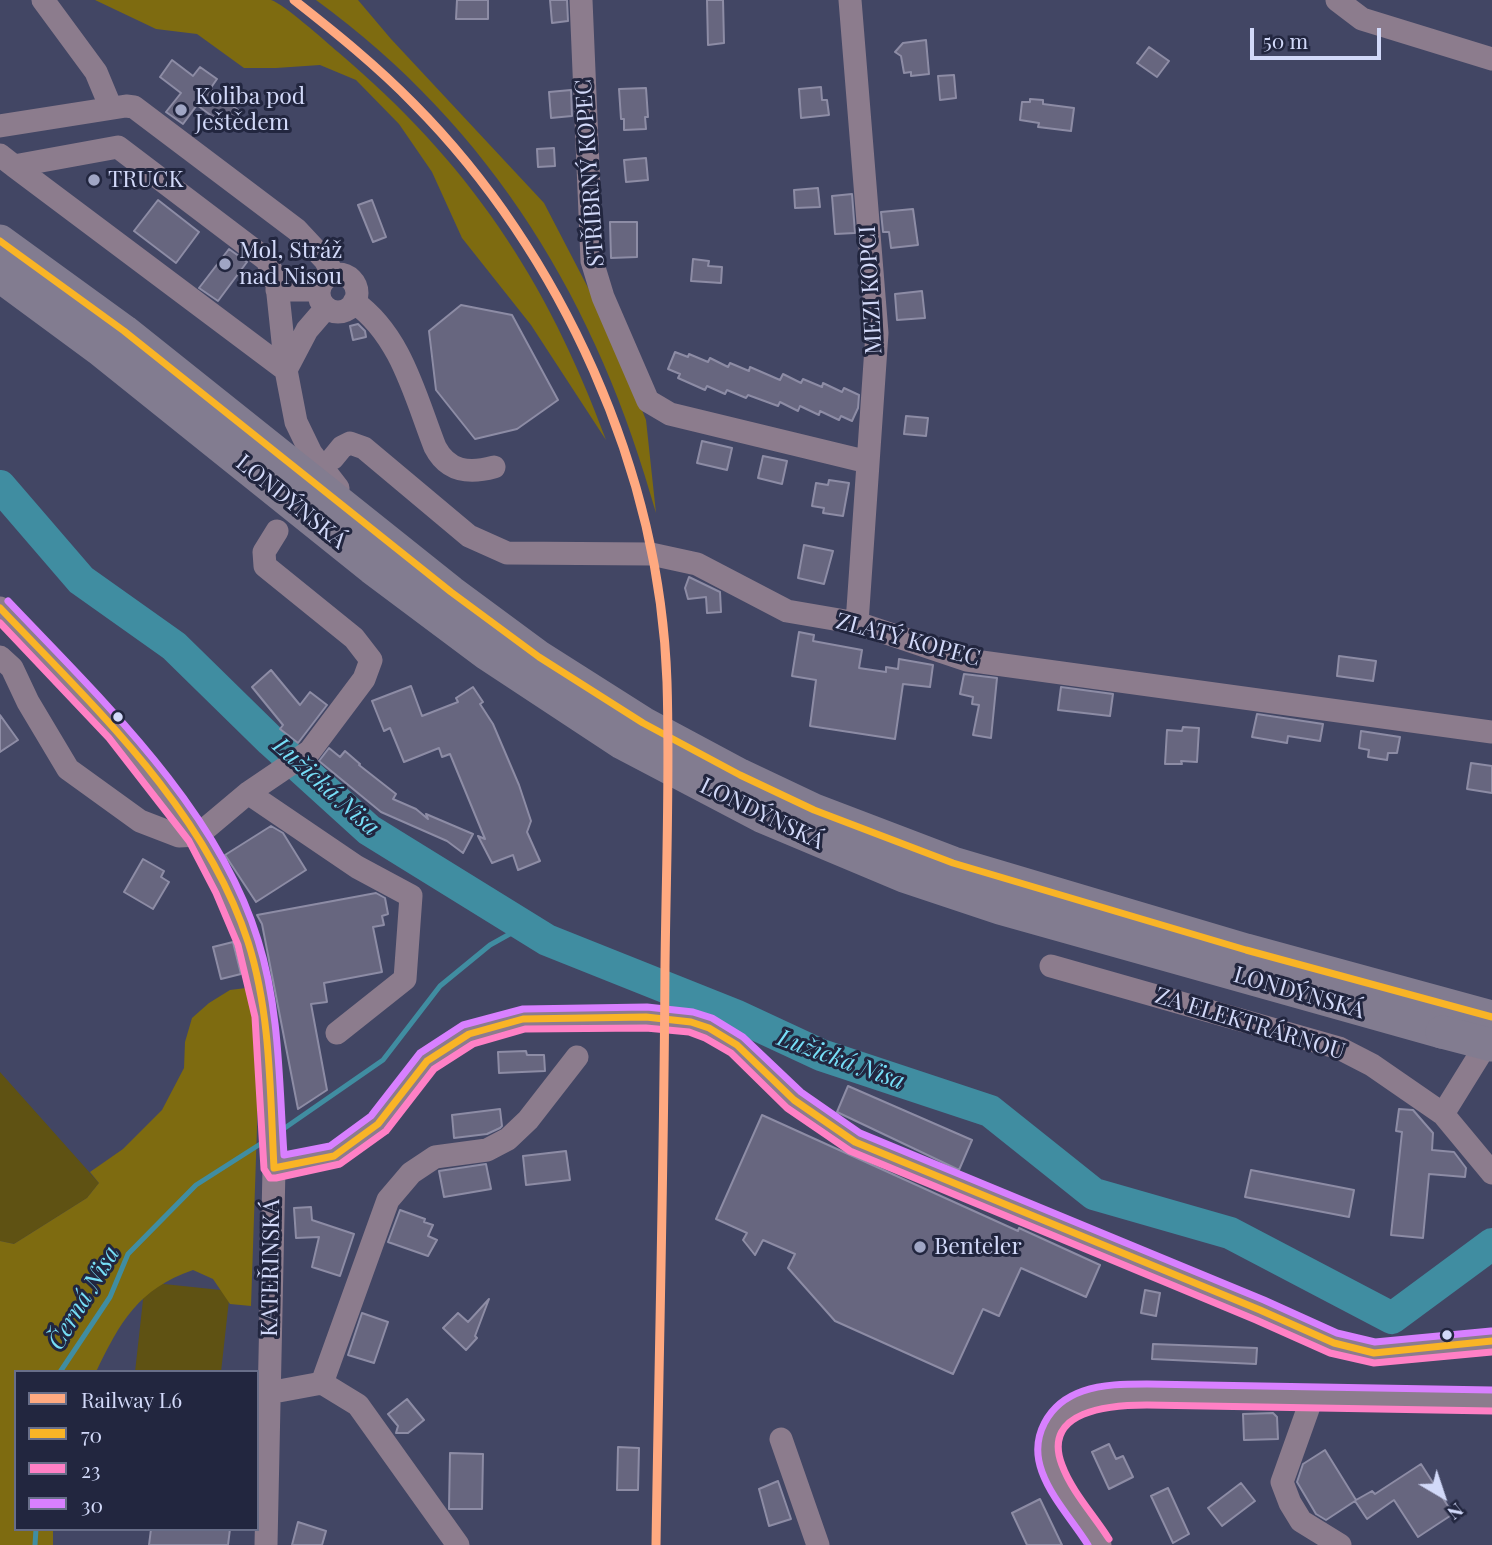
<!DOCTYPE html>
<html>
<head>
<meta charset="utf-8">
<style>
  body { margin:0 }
  #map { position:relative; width:1492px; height:1545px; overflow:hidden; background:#424664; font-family:"Playfair Display",serif }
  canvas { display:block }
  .legend { position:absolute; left:14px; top:1370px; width:245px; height:161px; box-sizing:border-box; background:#22263f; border:2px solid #686e89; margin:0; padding:9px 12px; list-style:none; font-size:21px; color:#d2d9f9 }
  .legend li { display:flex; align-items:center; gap:14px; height:35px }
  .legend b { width:35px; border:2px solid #686e89 }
  .north { position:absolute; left:1408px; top:1461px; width:70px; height:70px; -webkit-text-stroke:5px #22263f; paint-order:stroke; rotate:141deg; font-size:19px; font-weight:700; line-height:28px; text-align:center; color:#d2d9f9 }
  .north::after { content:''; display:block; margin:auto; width:24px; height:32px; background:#d2d9f9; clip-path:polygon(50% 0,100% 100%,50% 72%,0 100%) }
  .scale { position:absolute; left:1250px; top:28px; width:131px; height:32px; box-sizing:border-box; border:4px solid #d2d9f9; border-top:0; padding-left:9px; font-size:21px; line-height:24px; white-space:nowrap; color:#d2d9f9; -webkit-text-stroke:5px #22263f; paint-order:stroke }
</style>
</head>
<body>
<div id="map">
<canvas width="1492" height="1545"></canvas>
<ul class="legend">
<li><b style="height:9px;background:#ffa980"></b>Railway L6</li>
<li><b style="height:9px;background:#f9b426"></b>70</li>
<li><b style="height:9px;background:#ff80c5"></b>23</li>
<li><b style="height:9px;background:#d880ff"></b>30</li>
</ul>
<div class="north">N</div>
<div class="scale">50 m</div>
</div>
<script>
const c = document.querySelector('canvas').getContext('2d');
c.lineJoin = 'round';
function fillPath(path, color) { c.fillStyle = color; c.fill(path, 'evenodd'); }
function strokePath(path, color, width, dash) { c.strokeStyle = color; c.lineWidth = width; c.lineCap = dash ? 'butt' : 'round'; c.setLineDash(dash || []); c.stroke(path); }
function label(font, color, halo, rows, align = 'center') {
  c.font = font + ' "Playfair Display",serif'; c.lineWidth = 6; c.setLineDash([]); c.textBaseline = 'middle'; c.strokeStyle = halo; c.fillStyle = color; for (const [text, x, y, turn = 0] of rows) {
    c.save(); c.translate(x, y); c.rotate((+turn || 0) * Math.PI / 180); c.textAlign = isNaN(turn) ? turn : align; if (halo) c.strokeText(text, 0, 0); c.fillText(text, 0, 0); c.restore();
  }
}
const green = new Path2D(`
  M 0,1072 L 99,1183 L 87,1198 L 14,1244 L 0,1241 Z
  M 145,1282 L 230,1291 L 221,1372 L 135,1372 Z`);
const forest = new Path2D(`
  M 95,0 C 140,0 184,0 228,0 C 241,0 259,0 271,0 C 284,4 325,41 338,52 C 469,163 547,279 606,440 L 531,325 L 462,238 L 432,172 L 399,124 L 356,80 L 320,65 L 276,68 L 244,68 L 197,34 L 156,29 Z
  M 316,0 L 358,0 L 391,39 L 544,203 L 610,330 L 646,420 L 656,513 C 598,304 493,129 316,0 Z
  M 246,988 L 258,1019 L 257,1128 L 251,1306 L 230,1304 L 213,1279 L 193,1270 C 138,1289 120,1322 96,1372 L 16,1372 L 16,1529 L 53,1529 L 53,1545 L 0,1545 L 0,1241 L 14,1244 L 87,1198 L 99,1183 L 90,1172 L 123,1149 L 162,1110 L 184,1068 L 185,1042 L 192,1018 L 209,1003 L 230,990 Z`);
const stream = new Path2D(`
  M 279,1132 L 383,1060 L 440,986 L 490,945 L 524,926
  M 60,1372 L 110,1297 L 128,1254 L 196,1185 L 265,1141
  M 35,1545 L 36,1529`);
const river = new Path2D(`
  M 0,486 L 81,580 L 174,646 L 271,741 L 369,830 L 547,940 L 735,1015 L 821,1055 L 990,1111 L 1094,1194 L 1230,1233 L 1392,1318 L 1492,1244`);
const building = new Path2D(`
  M 457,0 L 488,0 L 488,19 L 456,19 Z
  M 550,0 L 567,0 L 568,21 L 552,23 Z
  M 707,0 L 723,0 L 724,43 L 708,45 Z
  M 926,40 L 929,74 L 911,76 L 911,72 L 904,73 L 901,56 L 895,52 L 903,43 Z
  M 1149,47 L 1169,61 L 1157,77 L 1137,63 Z
  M 172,60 L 193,76 L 200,67 L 217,79 L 210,89 L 242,113 L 229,129 L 197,105 L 183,124 L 166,112 L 181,93 L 160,77 Z
  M 954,75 L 956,98 L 940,100 L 938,76 Z
  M 821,87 L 822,100 L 827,100 L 829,115 L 801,118 L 799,89 Z
  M 646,88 L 648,117 L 645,117 L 646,129 L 624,130 L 624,119 L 621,119 L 619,89 Z
  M 571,90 L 572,116 L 551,118 L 549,92 Z
  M 1030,99 L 1043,100 L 1043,104 L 1074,108 L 1071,131 L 1038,127 L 1039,123 L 1020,120 L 1022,102 L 1030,102 Z
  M 554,148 L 555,166 L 538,167 L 537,149 Z
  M 646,158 L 648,180 L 626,182 L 624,160 Z
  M 818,188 L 820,207 L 795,208 L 794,190 Z
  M 852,194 L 855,233 L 835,234 L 832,196 Z
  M 158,200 L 199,232 L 176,263 L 134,231 Z
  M 372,200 L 386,237 L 373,242 L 358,205 Z
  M 913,209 L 918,245 L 891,248 L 889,232 L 883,232 L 881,212 Z
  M 610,222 L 637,222 L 637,257 L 611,258 Z
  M 229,249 L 247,262 L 218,301 L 199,288 Z
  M 693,259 L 709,261 L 708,266 L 722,267 L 721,283 L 691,281 Z
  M 922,291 L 925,318 L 897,320 L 895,294 Z
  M 461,305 L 512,315 L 558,400 L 517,429 L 475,439 L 436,390 L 429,331 Z
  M 358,324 L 365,331 L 366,337 L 353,340 L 350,326 Z
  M 675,352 L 688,357 L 689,354 L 708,362 L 710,358 L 728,367 L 730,363 L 749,371 L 750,367 L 780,380 L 783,374 L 801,383 L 803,379 L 822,387 L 823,383 L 842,392 L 844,388 L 859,395 L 858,408 L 852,421 L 841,416 L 839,420 L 820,411 L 819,415 L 800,406 L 798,411 L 780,402 L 778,406 L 748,395 L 746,398 L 727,390 L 725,394 L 707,386 L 705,390 L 678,378 L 680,374 L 668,369 Z
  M 906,416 L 928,418 L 926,436 L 904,434 Z
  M 702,441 L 732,448 L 727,470 L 697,463 Z
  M 763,456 L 787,461 L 782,484 L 758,478 Z
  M 829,480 L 849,483 L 843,516 L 823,513 L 824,508 L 812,506 L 816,483 L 828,485 Z
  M 804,545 L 833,551 L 824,584 L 798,578 Z
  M 689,577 L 720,592 L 721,612 L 707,613 L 706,597 L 688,599 L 685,588 Z
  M 799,632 L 814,635 L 813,641 L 862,650 L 859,668 L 886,672 L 886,667 L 898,669 L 899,659 L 933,665 L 930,687 L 903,684 L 895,739 L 810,726 L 816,680 L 792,676 Z
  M 1339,656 L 1376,661 L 1373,681 L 1337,676 Z
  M 271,670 L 300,705 L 310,692 L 327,705 L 298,743 L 280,729 L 283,725 L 252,687 Z
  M 964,674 L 997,678 L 991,738 L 973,735 L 979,705 L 972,704 L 973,697 L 960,694 Z
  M 411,686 L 422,716 L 458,702 L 456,698 L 473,687 L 483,702 L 480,704 L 493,724 L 519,785 L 531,821 L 527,832 L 540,861 L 518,870 L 513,855 L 492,863 L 478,836 L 485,839 L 450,754 L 442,757 L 439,748 L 404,762 L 390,728 L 384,731 L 372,701 Z
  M 1061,687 L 1113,694 L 1110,716 L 1058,710 Z
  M 1257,714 L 1323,724 L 1320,741 L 1288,736 L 1287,743 L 1252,737 Z
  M 0,715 L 18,740 L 0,752 Z
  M 1183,727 L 1199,728 L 1197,762 L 1181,761 L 1182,764 L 1165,764 L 1167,730 L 1182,731 Z
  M 1361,731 L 1400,737 L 1397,753 L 1388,753 L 1387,760 L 1368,757 L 1369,750 L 1359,748 Z
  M 329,748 L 340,757 L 345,751 L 360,764 L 359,765 L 396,794 L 393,799 L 416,809 L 428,819 L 426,814 L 473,834 L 463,853 L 447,841 L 381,812 L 319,761 Z
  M 1471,763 L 1492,766 L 1492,793 L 1467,789 Z
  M 271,826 L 283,833 L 306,870 L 256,902 L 225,855 Z
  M 143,859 L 164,871 L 161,877 L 169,882 L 153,909 L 124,892 Z
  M 376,893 L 385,898 L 388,914 L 382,916 L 384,925 L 373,927 L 382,972 L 324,983 L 327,1002 L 311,1004 L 327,1090 L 298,1109 L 262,924 L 257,915 Z
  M 233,942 L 241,974 L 221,979 L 213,947 Z
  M 526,1051 L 527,1055 L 544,1055 L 545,1071 L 499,1073 L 498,1052 Z
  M 848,1086 L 972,1140 L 959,1170 L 837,1112 Z
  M 500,1109 L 502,1126 L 500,1128 L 487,1134 L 454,1138 L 452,1115 Z
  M 1399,1109 L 1413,1110 L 1433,1133 L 1432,1150 L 1454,1152 L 1466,1168 L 1465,1177 L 1429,1174 L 1423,1238 L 1391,1235 L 1402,1132 L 1396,1131 Z
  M 762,1115 L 1018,1231 L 1019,1228 L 1100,1265 L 1086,1297 L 1021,1268 L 999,1316 L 983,1309 L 953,1374 L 835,1321 L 788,1268 L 795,1254 L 763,1240 L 755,1255 L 743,1240 L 747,1233 L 716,1219 Z
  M 566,1151 L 570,1180 L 526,1185 L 523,1156 Z
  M 486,1164 L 491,1189 L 444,1197 L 439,1171 Z
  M 1251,1170 L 1354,1190 L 1349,1217 L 1245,1197 Z
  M 311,1207 L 312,1220 L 354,1234 L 340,1276 L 312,1267 L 319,1237 L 296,1238 L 294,1208 Z
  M 400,1210 L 425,1219 L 424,1222 L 433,1225 L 428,1236 L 437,1240 L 428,1256 L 388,1242 Z
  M 1145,1290 L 1160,1293 L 1156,1316 L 1141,1313 Z
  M 489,1299 L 475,1336 L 477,1338 L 466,1350 L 443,1328 L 458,1313 L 468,1322 Z
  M 362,1313 L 388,1322 L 374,1363 L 348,1355 Z
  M 1153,1344 L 1257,1348 L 1256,1364 L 1152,1359 Z
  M 407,1399 L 424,1420 L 408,1433 L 396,1433 L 398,1426 L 388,1414 Z
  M 1273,1413 L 1277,1417 L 1278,1439 L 1244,1440 L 1243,1414 Z
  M 1109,1444 L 1116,1459 L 1123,1456 L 1133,1477 L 1109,1489 L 1092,1452 Z
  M 618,1447 L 639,1448 L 638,1490 L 617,1490 Z
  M 1325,1450 L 1356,1500 L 1372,1491 L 1375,1494 L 1421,1464 L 1453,1514 L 1418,1537 L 1394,1500 L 1367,1519 L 1355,1501 L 1326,1520 L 1316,1514 L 1297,1482 L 1303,1464 Z
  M 450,1453 L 483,1454 L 482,1509 L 449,1509 Z
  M 778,1481 L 791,1519 L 769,1526 L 759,1489 Z
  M 1241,1483 L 1255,1501 L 1222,1526 L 1208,1508 Z
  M 1168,1488 L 1189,1534 L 1173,1543 L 1151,1496 Z
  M 1040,1499 L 1062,1545 L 1027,1545 L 1012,1513 Z
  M 298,1522 L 326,1531 L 322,1545 L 292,1545 Z
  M 151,1529 L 230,1529 L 228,1545 L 149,1545 Z`);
const minor = new Path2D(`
  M 43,0 L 96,72 L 111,108
  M 581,0 L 592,261 L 603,297 L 648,401 L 670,414 L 868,462
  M 850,0 L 877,333 L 857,623
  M 1337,0 L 1362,19 L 1492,59
  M 0,126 L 126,106 L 134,107 L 297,230 L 325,260 L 334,275
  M 0,155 L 14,166 L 118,147 L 267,260 L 277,285 L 286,370 L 296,422 L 311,453 L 338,488
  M 14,166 L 286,370 L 307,330 L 326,308
  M319 293a19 19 0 1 1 38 0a19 19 0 1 1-38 0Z
  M 277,290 L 319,290
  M 354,302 C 401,335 415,396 435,447 C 448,472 469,474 494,467
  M 333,458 L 342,447 L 350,443 L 364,448 L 469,536 L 507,553 L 651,554 L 697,564 L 787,611 L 857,623 L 967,660 L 1492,732
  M 0,608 L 117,731 L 198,835 L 226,889 L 248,942 L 265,1016 L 274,1168 L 266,1545
  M 0,657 L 12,668 L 28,702 L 68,769 L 140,821 L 179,836 L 198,835
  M 248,793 L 357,867 L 411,896 L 405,979 L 337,1033
  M 198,835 L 248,793 L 310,751 L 364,679 L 371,660 L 354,638 L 265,566 L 264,552 L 277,531
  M 1051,966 L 1339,1048 L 1372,1065 L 1443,1114 L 1492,1173
  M 1443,1114 L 1492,1035
  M 274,1168 L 334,1156 L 378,1124 L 427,1061 L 469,1034 L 523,1019 L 646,1017 L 691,1022 L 709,1028 L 737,1045 L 794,1100 L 855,1142 L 1260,1310 L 1334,1343 L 1374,1353 L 1492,1341
  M 322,1383 L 388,1200 L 411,1173 L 435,1157 L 487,1150 L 508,1139 L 528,1120 L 577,1057
  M 268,1393 L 322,1383 L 358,1405 L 458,1545
  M 1312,1398 L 1282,1482 L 1290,1503 L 1301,1521 L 1340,1545
  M 781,1439 L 818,1545
  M 1100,1545 C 1084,1516 1043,1475 1048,1442 C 1051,1422 1068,1407 1086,1401 C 1118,1390 1175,1396 1209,1397 C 1303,1398 1398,1399 1492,1401`);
const highway = new Path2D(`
  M 0,241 L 124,331 L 451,592 L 539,657 L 643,723 L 740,775 L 814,810 L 953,863 L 1246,950 L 1492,1017
  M 0,276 L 99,349 L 372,568 L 487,654 L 622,743 L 761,816 L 904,876 L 1000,908 L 1442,1032`);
const highwayBridge = new Path2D(`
  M 1442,1032 L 1492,1045`);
const bus1 = new Path2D(`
  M 0,241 L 124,331 L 451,592 L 539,657 L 643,723 L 740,775 L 814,810 L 953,863 L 1246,950 L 1492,1017
  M 0,608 C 93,706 205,809 248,942 C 271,1014 270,1093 274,1168
  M 274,1168 L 334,1156 L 378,1124 L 427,1061 L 469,1034 L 523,1019 L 646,1017 L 691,1022 L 709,1028 L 737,1045 L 794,1100 L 855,1142 L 1260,1310 L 1334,1343 L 1374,1353 L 1492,1341`);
const bus2 = new Path2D(`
  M 0,623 L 109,738 L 189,841 L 216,893 L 238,945 L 255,1017 L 264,1169 L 270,1178 L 276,1178 L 340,1164 L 386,1131 L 434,1069 L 473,1044 L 525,1029 L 646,1028 L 689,1032 L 705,1038 L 731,1053 L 787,1108 L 850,1151 L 1256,1320 L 1330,1353 L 1374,1363 L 1492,1352
  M 1109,1539 C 1094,1515 1072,1492 1062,1465 C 1041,1410 1111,1405 1147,1405 L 1492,1411`);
const bus3 = new Path2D(`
  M 8,601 C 100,698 218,809 258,940 C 280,1010 279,1083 284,1155 L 330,1146 L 371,1116 L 420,1053 L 463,1025 L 523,1009 L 647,1007 L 693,1012 L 712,1018 L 743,1037 L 801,1092 L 860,1133 L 1264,1300 L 1337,1333 L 1375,1342 L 1491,1331
  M 1088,1545 C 1073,1521 1052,1499 1042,1472 C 1029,1437 1048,1403 1083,1391 C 1103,1384 1125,1384 1147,1384 L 1492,1390`);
const rail1 = new Path2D(`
  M 294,0 C 336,33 377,66 414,104 C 562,253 660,472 667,682 C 670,777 666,873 665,967 C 664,1160 659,1352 656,1545`);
const markers = [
  [181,110,7,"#a0a6c5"],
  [94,180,7,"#a0a6c5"],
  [225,264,7,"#a0a6c5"],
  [118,717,6,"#d2d9f9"],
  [920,1247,7,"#a0a6c5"],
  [1447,1335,6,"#d2d9f9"]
];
const poiNames = [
  ["Koliba pod",195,97],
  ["Ještědem",195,123],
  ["TRUCK",108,180],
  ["Mol, Stráž",239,251],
  ["nad Nisou",239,277],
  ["Benteler",934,1247]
];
const streetNames = [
  ["STŘÍBRNÝ KOPEC",590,173,-94],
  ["MEZI KOPCI",871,290,-93],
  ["LONDÝNSKÁ",291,502,39],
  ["ZLATÝ KOPEC",908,640,15],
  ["LONDÝNSKÁ",762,814,26],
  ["LONDÝNSKÁ",1299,993,16],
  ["ZA ELEKTRÁRNOU",1250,1024,17],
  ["KATEŘINSKÁ",271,1268,-89]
];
const waterNames = [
  ["Lužická Nisa",326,787,42],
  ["Lužická Nisa",841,1060,20],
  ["Černá Nisa",84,1298,-59]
];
fillPath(green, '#5f5213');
fillPath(forest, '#7e6b10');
strokePath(stream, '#408da1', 5);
strokePath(river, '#408da1', 32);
fillPath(building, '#67667f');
strokePath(building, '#8d8ca5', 2);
strokePath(minor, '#8c7c8d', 23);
strokePath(highway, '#827c90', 33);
strokePath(highwayBridge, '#827c90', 33);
strokePath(bus1, '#f9b426', 7);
strokePath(bus2, '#ff80c5', 7);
strokePath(bus3, '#d880ff', 7);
strokePath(rail1, '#ffa980', 9);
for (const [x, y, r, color] of markers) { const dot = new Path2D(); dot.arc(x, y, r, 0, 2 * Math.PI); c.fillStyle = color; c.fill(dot); strokePath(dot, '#22263f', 2.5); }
label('23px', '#d2d9f9', '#22263f', poiNames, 'left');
label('23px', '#d2d9f9', '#22263f', streetNames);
label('italic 24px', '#76def7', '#22263f', waterNames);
</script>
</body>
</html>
